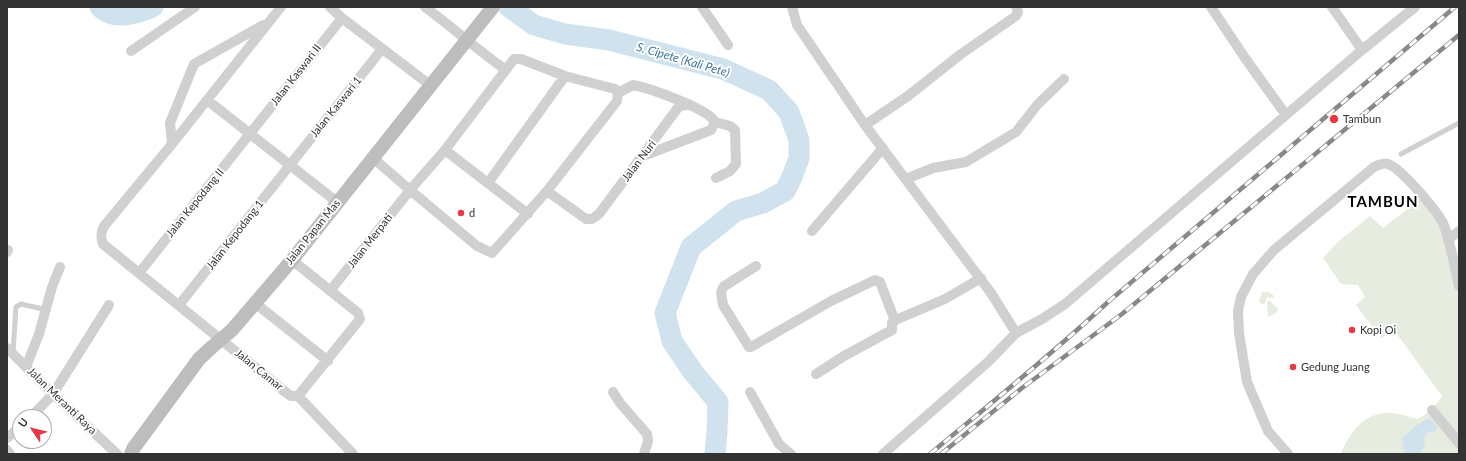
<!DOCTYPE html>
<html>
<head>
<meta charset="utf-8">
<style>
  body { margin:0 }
  #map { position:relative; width:1466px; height:461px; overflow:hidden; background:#fff; font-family:Lato,sans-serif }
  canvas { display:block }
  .frame { position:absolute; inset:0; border:8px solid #333; pointer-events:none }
  .north { position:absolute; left:12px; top:409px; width:40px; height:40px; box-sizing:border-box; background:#fff; border:1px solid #adadad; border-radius:50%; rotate:305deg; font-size:11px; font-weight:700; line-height:16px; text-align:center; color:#333 }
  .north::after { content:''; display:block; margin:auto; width:14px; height:18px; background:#e63946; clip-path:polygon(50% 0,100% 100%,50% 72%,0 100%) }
</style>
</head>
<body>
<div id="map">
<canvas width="1466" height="461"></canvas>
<div class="frame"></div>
<div class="north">U</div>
</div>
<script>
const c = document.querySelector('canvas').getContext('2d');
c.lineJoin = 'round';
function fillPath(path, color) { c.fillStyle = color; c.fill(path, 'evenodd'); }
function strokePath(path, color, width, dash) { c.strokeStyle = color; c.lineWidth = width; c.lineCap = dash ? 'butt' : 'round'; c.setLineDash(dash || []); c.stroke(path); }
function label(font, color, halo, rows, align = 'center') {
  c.font = font + ' Lato,sans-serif'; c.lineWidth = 4; c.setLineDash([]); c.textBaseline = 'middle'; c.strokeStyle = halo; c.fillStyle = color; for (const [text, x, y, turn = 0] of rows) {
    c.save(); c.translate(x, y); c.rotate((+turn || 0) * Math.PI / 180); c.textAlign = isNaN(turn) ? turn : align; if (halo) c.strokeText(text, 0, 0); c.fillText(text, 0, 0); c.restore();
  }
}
const green = new Path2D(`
  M 1423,197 L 1442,223 L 1459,287 L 1459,454 L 1341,454 C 1350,432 1364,412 1390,413 C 1399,413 1409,417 1418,419 L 1432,410 L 1442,396 L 1394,330 L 1381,338 L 1356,305 L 1365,297 L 1358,285 L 1341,284 L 1323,258 L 1339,241 L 1370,216 L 1383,228 Z
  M 1262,292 L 1269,292 L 1274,296 L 1273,298 L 1267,297 L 1265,303 L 1262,304 L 1259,302 Z
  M 1269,300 L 1278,309 L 1277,312 L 1268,317 L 1267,302 Z`);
const water = new Path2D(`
  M 1427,419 L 1432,420 L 1437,427 L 1436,431 L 1428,432 L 1424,437 L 1425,444 L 1420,454 L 1405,454 L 1402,438 L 1416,426 Z`);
const river = new Path2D(`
  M 100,7 C 114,21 137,14 153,7
  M 509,7 L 534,25 L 565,34 L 609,40 L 723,69 L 769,90 L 789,112 L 799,140 L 799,158 L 792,177 L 785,191 L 763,203 L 736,211 L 691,247 L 665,313 L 672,341 L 693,372 L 718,402 L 717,432 L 715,454`);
const secondaryTunnel = new Path2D(`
  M 1459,7 L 1459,8`);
const lane = new Path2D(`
  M 1401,154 L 1459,123
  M 13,352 L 16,307 L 21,304 L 47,310`);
const street = new Path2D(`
  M 281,7 L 172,144 L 105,225 C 101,231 100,236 103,244 L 288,394 L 291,396 L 298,396
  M 330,7 L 342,18 L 430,85
  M 425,7 C 453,28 478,50 506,70
  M 702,7 L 728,45
  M 792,7 L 797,25 L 865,125 L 991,293 L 1016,333 L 1042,319 L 1065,304 L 1362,50 L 1415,7
  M 1211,7 L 1245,58 L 1286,115
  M 1332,7 L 1362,50
  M 131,51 L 195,7
  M 618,93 L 633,85 C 649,88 709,109 715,122 L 711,130 L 643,156
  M 207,100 L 337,202
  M 715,122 L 730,126 L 735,130 L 736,164 L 730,171 L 716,178
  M 865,125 L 908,96 L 961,54 L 1016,16 L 1018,12 L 1016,7
  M 172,144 L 170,123 L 194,64 L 263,25
  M 445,150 L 528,214
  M 906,179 L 933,168 L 966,162 L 1016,132 L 1038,104 L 1064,79
  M 488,183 L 565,76
  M 547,191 L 586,219 L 592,219 L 599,214 L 677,109 L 680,106 L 686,105
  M 812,231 L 883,148
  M 1448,240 L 1459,231
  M 7,252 L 8,250
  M 292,260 L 358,313 L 360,319 L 298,396
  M 756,266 L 723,287 L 721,293 L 723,305 L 749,347 L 751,347 L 831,301 L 875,280 L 880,282 L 895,321
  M 139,273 L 342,18
  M 330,291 L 410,190 L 445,150 L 514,59 L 521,59 L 565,76 L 615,89 L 618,93 L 617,101 L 547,191 L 492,253 L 477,246 L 410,190 L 373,158
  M 255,303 L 328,361
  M 179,305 L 382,49
  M 7,348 L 53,394 L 117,454
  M 26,367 L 39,334 L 52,287 L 60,267
  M 816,374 L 844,356 L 892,330 L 892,323 L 893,321 L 945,299 L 981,278
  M 613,392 L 620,403 L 647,434 L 648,441 L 644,454
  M 750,392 L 779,444 L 791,454
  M 298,396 L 353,454
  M 1432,410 L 1459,443
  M 31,417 L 53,394 L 109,305
  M 7,438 L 20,427
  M 7,450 L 10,454
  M 883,454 L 988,362 L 1016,333
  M 1288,454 L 1268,431 L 1247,382 L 1239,333 L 1238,311 L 1241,297 L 1253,274 L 1274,250 L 1374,167 C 1379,165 1383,162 1388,164 C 1401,168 1437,211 1443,223 C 1451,242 1454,266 1459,286`);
const secondary = new Path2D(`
  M 131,454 L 133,449 L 199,359 L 212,347 L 232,330 L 292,260 L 493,7`);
const rail = new Path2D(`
  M 930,454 C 990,404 1051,355 1108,302 L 1455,7
  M 941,454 L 1022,388 L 1122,314 L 1459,35`);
const markers = [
  [1334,119,5,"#e63946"],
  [461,213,4,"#e63946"],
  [1352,330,4,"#e63946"],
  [1293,367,4,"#e63946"]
];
const streetNames = [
  ["Jalan Kaswari II",296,75,-52],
  ["Jalan Kaswari 1",336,107,-51],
  ["Jalan Nuri",639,161,-53],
  ["Jalan Kepodang II",195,203,-51],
  ["Jalan Papan Mas",313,232,-51],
  ["Jalan Kepodang 1",235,235,-52],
  ["Jalan Merpati",370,241,-52],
  ["Jalan Camar",259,370,39],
  ["Jalan Meranti Raya",62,401,44]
];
const poiNames = [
  ["Tambun",1343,119],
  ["d",469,213],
  ["Kopi Oi",1360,330],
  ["Gedung Juang",1301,367]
];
const waterNames = [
  ["S. Cipete (Kali Pete)",683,60,16]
];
const districtNames = [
  ["TAMBUN",1383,202]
];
fillPath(green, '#e6ecdf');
fillPath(water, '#cfe2ee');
strokePath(river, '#cfe2ee', 21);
strokePath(secondaryTunnel, '#d6d6d6', 14, [14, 7]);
strokePath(lane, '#d0d0d0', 5);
strokePath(street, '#d0d0d0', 10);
strokePath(secondary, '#bdbdbd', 14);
strokePath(rail, '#888', 4.5);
strokePath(rail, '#fff', 3, [9]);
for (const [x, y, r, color] of markers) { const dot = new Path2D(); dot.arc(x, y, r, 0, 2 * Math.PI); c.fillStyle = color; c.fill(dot); strokePath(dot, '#fff', 1.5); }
label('11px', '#333', '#fff', streetNames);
label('11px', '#333', '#fff', poiNames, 'left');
label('italic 12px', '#3f7597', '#fff', waterNames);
c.letterSpacing = '1px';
label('bold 15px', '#000', '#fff', districtNames);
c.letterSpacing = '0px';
</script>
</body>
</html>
